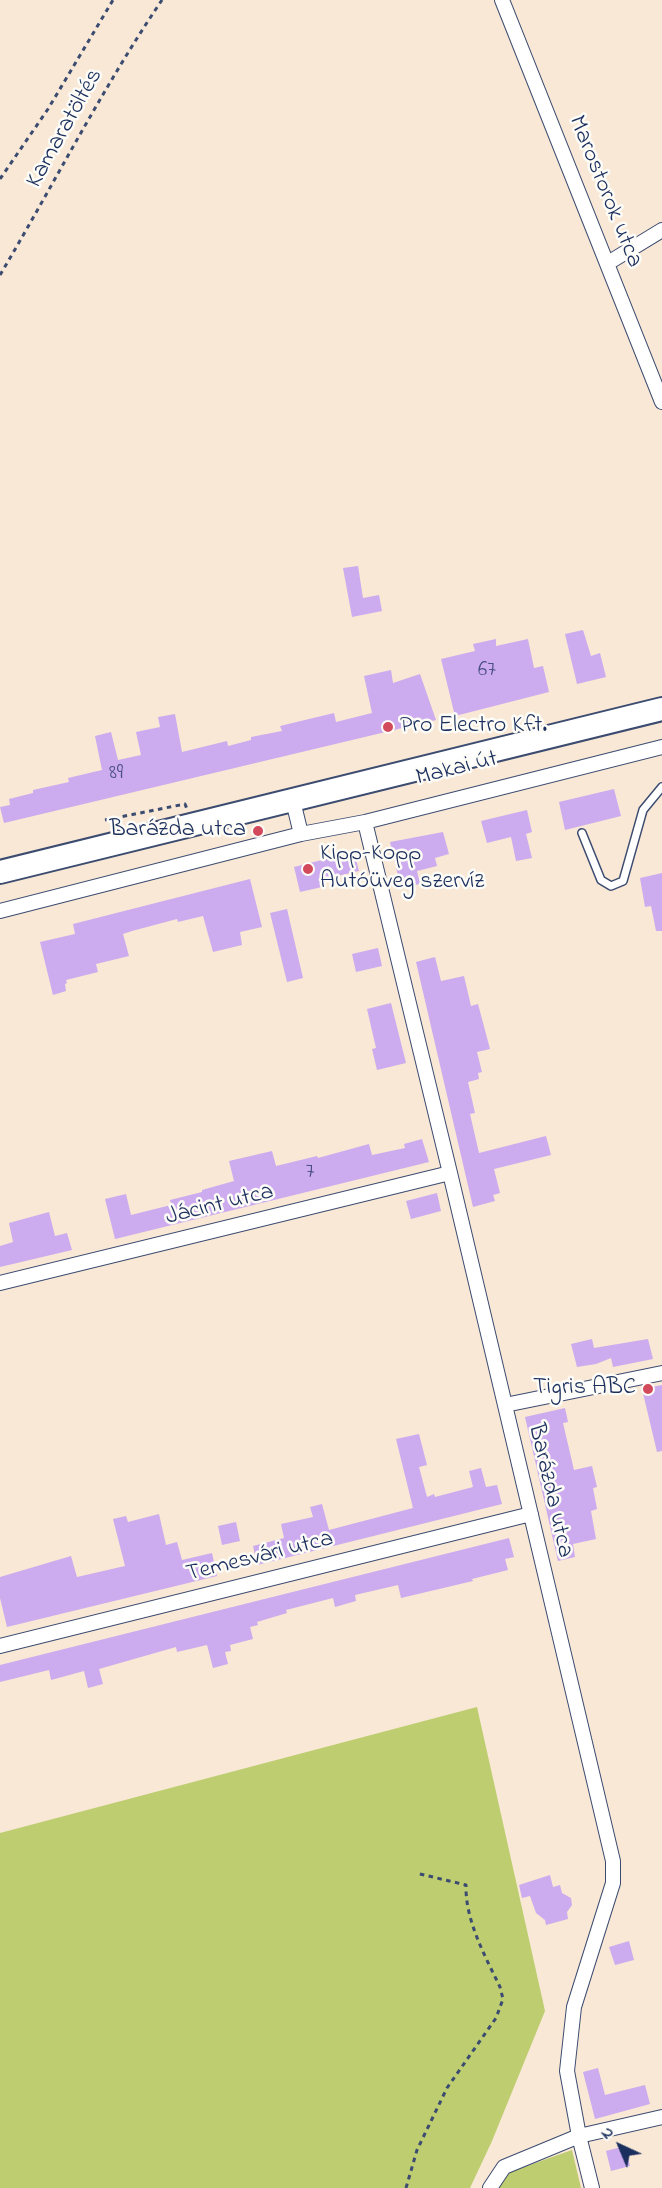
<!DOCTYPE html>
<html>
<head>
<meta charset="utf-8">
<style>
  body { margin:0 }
  #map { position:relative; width:662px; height:2188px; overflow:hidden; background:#f8e8d5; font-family:"Indie Flower",sans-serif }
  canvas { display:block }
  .north { position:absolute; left:590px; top:2116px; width:60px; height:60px; -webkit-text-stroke:4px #fdfcf7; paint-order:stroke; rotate:316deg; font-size:16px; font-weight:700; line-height:24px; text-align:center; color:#1b2f5e }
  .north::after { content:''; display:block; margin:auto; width:21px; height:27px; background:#1b2f5e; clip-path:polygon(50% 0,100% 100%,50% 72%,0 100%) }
</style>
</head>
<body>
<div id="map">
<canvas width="662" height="2188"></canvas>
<div class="north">N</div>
</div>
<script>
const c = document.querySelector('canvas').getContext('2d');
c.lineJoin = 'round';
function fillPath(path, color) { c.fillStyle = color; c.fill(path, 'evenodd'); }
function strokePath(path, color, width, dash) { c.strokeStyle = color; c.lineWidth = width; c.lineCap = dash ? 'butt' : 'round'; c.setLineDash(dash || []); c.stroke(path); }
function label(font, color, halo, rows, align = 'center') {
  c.font = font + ' "Indie Flower",sans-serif'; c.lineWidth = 5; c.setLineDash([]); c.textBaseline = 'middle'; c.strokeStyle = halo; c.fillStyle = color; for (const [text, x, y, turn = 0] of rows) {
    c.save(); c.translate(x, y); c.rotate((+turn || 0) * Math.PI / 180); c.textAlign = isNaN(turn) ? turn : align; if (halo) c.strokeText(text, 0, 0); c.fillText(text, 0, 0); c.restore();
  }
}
const green = new Path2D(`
  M 477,1707 L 545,2011 L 492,2141 L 470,2188 L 0,2188 L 0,1833 Z
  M 572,2150 L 581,2188 L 498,2188 L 507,2173 Z`);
const building = new Path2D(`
  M 358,566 L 363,598 L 379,595 L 382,611 L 352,617 L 343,568 Z
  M 583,630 L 591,656 L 600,653 L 606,677 L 577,684 L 565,634 Z
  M 496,639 L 496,646 L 528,639 L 534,668 L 543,666 L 549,692 L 455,716 L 441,659 L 475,651 L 473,644 Z
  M 391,670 L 393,683 L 420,674 L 436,720 L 4,823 L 0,807 L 10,805 L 9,799 L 33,793 L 33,790 L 69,782 L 68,778 L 102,770 L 95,736 L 111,732 L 118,760 L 141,755 L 136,732 L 160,727 L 158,717 L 175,714 L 182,752 L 227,741 L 228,746 L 251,740 L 251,737 L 282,731 L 280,726 L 334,713 L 336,722 L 372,713 L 364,676 Z
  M 614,789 L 621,816 L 565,830 L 559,802 Z
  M 527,810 L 532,832 L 526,834 L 532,858 L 516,861 L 511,837 L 487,843 L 481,821 Z
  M 443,832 L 449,854 L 435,858 L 437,866 L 417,871 L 420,884 L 401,888 L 390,842 Z
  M 354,852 L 359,871 L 320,880 L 322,887 L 300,892 L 294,867 Z
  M 662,873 L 662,931 L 656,931 L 651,906 L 645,907 L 640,878 Z
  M 250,879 L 262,927 L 240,932 L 242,945 L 213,952 L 203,916 L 178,922 L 177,919 L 132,931 L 123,934 L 129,956 L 96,964 L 98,972 L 66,980 L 67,983 L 65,984 L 66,991 L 53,995 L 40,942 L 75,934 L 73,924 Z
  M 287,909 L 303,978 L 287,982 L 270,913 Z
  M 378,948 L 382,966 L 356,972 L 352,954 Z
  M 435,957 L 441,981 L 464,976 L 471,1006 L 478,1004 L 490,1049 L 477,1052 L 482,1072 L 478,1073 L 479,1079 L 468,1082 L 475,1113 L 470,1114 L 479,1153 L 546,1136 L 551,1155 L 494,1169 L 500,1193 L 493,1195 L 495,1201 L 473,1207 L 416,962 Z
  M 391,1003 L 406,1063 L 377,1070 L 372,1049 L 376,1048 L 367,1009 Z
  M 422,1139 L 429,1162 L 115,1239 L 105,1199 L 126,1194 L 131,1215 L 171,1205 L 170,1200 L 202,1192 L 202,1190 L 234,1181 L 229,1161 L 272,1151 L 276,1166 L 317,1156 L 318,1158 L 369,1144 L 372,1155 L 405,1148 L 404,1144 Z
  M 437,1193 L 441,1211 L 411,1219 L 406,1201 Z
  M 49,1212 L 55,1236 L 67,1233 L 72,1250 L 0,1267 L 0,1246 L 13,1242 L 9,1223 Z
  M 592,1339 L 594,1348 L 648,1339 L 653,1359 L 613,1367 L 611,1358 L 596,1364 L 577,1367 L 571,1344 Z
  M 662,1385 L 662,1451 L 657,1452 L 642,1389 Z
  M 565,1408 L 568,1422 L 563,1423 L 574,1470 L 592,1466 L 597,1487 L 593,1488 L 597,1509 L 591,1511 L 596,1539 L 573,1544 L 575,1557 L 558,1561 L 525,1417 Z
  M 419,1434 L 427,1465 L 419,1467 L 427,1497 L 434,1494 L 435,1497 L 473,1487 L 469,1471 L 481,1468 L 486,1487 L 497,1485 L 502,1504 L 257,1565 L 253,1546 L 284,1538 L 281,1524 L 313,1517 L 310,1507 L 322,1504 L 329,1530 L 413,1508 L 396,1439 Z
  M 159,1514 L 166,1545 L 177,1542 L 182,1560 L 212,1553 L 217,1576 L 7,1627 L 0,1598 L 0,1577 L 71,1556 L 77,1577 L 125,1566 L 113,1519 L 126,1516 L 128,1522 Z
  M 236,1522 L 240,1541 L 222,1545 L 218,1526 Z
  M 509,1538 L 514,1557 L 505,1559 L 508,1570 L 472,1579 L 473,1581 L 401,1598 L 398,1585 L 355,1595 L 356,1601 L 335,1607 L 333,1598 L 286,1610 L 287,1613 L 257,1622 L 258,1625 L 250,1627 L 253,1639 L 230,1645 L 231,1651 L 225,1652 L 228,1664 L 213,1668 L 207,1645 L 177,1652 L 176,1647 L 99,1669 L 103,1684 L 88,1688 L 84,1671 L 51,1680 L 49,1670 L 0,1682 L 0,1665 Z
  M 550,1875 L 553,1887 L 560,1885 L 562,1893 L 571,1898 L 572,1905 L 567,1912 L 568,1919 L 546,1925 L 545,1920 L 536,1913 L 530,1896 L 522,1898 L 519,1885 Z
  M 629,1941 L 634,1960 L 615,1965 L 609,1947 Z
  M 598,2068 L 605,2095 L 645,2085 L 650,2104 L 595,2119 L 583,2072 Z
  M 625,2146 L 630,2166 L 611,2171 L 606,2151 Z`);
const path = new Path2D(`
  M 0,179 L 48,109 L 113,0
  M 0,275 C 54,184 103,87 162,0
  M 105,820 L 185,804 L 187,809
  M 406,2188 L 417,2150 L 447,2088 L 496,2018 L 503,1999 L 500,1987 C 485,1956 465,1920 466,1885 L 416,1873`);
const service = new Path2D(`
  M 582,833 L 601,880 L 611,886 L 623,881 L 643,810 L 662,787`);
const minor = new Path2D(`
  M 502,0 L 662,402
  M 608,263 L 662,230
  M 293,801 L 301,834
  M 365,822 L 450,1173 L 613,1861 L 613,1883 L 574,2007 L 567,2071 L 579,2136 L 592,2188
  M 0,911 L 301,834 L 365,822 L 662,747
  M 0,1283 L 450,1173
  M 505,1405 L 662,1373
  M 0,1646 L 531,1514
  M 490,2188 L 504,2167 L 579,2136 L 662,2117`);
const primary = new Path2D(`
  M 0,872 L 662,709`);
const markers = [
  [388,727,6,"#d1495b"],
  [258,831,6,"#d1495b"],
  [308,869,6,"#d1495b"],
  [648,1389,6,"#d1495b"]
];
const numberNames = [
  ["67",487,672],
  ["89",116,775],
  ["7",310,1174]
];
const streetNames = [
  ["Kamaratöltés",66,129,-61],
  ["Marostorok utca",604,192,68],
  ["Makai út",457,770,-14],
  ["Jácint utca",220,1206,-14],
  ["Barázda utca",549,1491,77],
  ["Temesvári utca",260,1558,-14]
];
const poiNames = [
  ["Pro Electro Kft.",400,727],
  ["Barázda utca",246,831,"right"],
  ["Kipp-Kopp",320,855],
  ["Autóüveg szervíz",320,883],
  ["Tigris ABC",636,1389,"right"]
];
fillPath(green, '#bdcd70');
fillPath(building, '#cdabef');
strokePath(service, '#3c4b70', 10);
strokePath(minor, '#3c4b70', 16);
strokePath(primary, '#3c4b70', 26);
strokePath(path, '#3c4b70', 3, [4.5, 4.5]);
strokePath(service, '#fff', 7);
strokePath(minor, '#fff', 14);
strokePath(primary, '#fff', 22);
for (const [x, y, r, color] of markers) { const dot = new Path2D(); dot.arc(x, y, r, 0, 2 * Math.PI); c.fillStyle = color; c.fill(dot); strokePath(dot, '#fdfcf7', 2); }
label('21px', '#484e82', null, numberNames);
label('24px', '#1b2f5e', '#fdfcf7', streetNames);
label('24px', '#1b2f5e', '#fdfcf7', poiNames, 'left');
</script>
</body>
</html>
